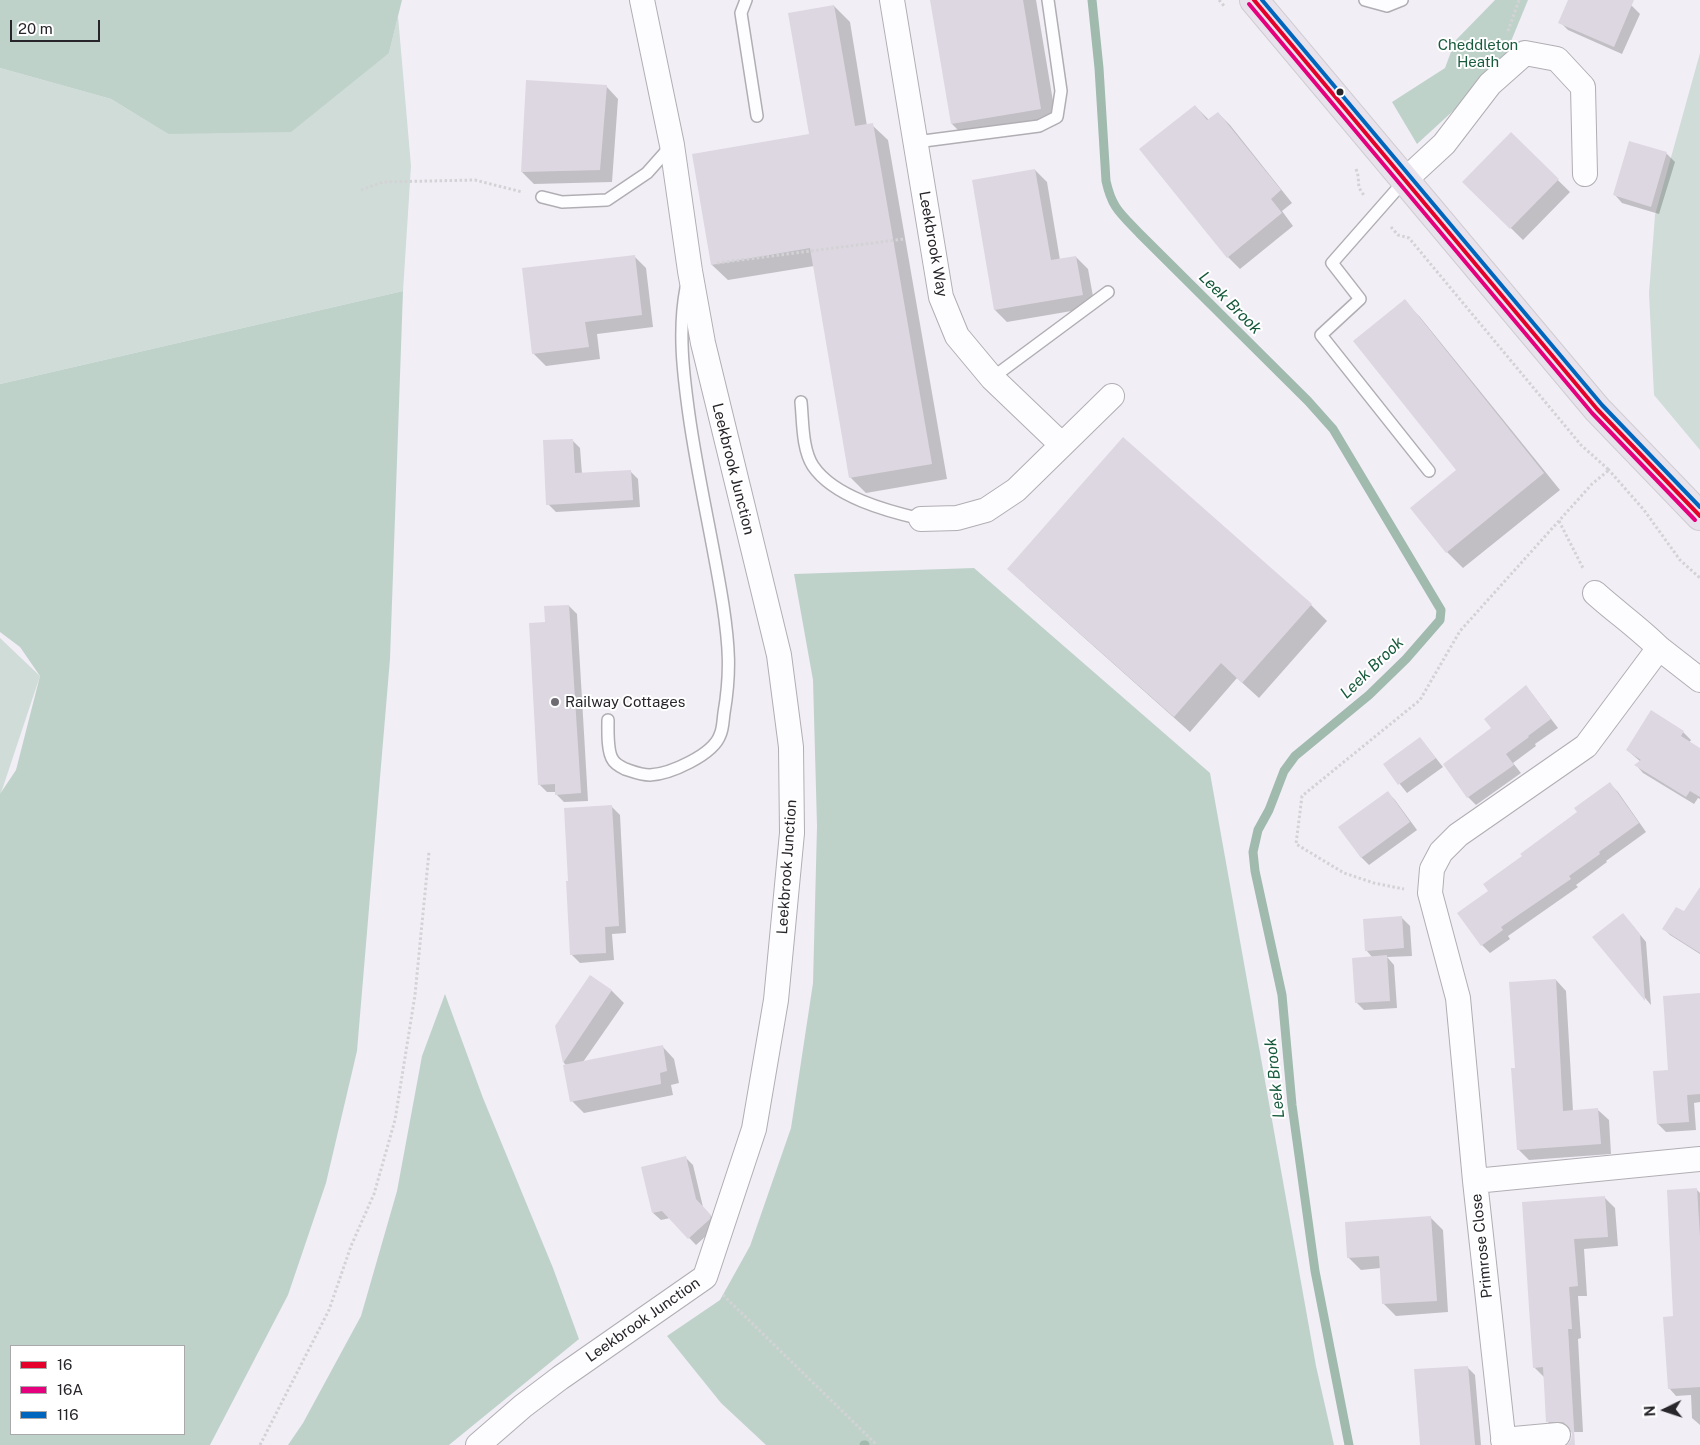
<!DOCTYPE html>
<html>
<head>
<meta charset="utf-8">
<style>
  body { margin:0 }
  #map { position:relative; width:1700px; height:1445px; overflow:hidden; background:#f2eef6; font-family:"Public Sans",sans-serif }
  canvas { display:block }
  .legend { position:absolute; left:10px; top:1345px; width:175px; height:90px; box-sizing:border-box; background:#fff; border:1px solid #a9a8aa; margin:0; padding:6px 9px; list-style:none; font-size:15px; color:#28252b }
  .legend li { display:flex; align-items:center; gap:10px; height:25px }
  .legend b { width:25px; border:1px solid #a9a8aa }
  .north { position:absolute; left:1640px; top:1385px; width:50px; height:50px; -webkit-text-stroke:4px #fff; paint-order:stroke; rotate:266deg; font-size:14px; font-weight:700; line-height:20px; text-align:center; color:#28252b }
  .north::after { content:''; display:block; margin:auto; width:18px; height:22px; background:#28252b; clip-path:polygon(50% 0,100% 100%,50% 72%,0 100%) }
  .scale { position:absolute; left:10px; top:20px; width:90px; height:22px; box-sizing:border-box; border:2px solid #28252b; border-top:0; padding-left:6px; font-size:15px; line-height:18px; white-space:nowrap; color:#28252b; -webkit-text-stroke:4px #fff; paint-order:stroke }
</style>
</head>
<body>
<div id="map">
<canvas width="1700" height="1445"></canvas>
<ul class="legend">
<li><b style="height:6px;background:#e4002b"></b>16</li>
<li><b style="height:6px;background:#e5007d"></b>16A</li>
<li><b style="height:6px;background:#0065bd"></b>116</li>
</ul>
<div class="north">N</div>
<div class="scale">20 m</div>
</div>
<script>
const c = document.querySelector('canvas').getContext('2d');
c.lineJoin = 'round';
function fillPath(path, color) { c.fillStyle = color; c.fill(path, 'evenodd'); }
function strokePath(path, color, width, dash) { c.strokeStyle = color; c.lineWidth = width; c.lineCap = dash ? 'butt' : 'round'; c.setLineDash(dash || []); c.stroke(path); }
function label(font, color, halo, rows, align = 'center') {
  c.font = font + ' "Public Sans",sans-serif'; c.lineWidth = 4; c.setLineDash([]); c.textBaseline = 'middle'; c.strokeStyle = halo; c.fillStyle = color; for (const [text, x, y, turn = 0] of rows) {
    c.save(); c.translate(x, y); c.rotate((+turn || 0) * Math.PI / 180); c.textAlign = isNaN(turn) ? turn : align; if (halo) c.strokeText(text, 0, 0); c.fillText(text, 0, 0); c.restore();
  }
}
const green = new Path2D(`
  M 398,16 L 411,166 L 403,291 L 0,384 L 0,68 L 111,99 L 168,134 L 389,53 Z
  M 1700,53 L 1700,450 L 1654,395 L 1649,293 L 1655,215 Z
  M 0,638 L 40,676 L 0,796 Z`);
const forest = new Path2D(`
  M 0,0 L 402,0 L 389,53 L 291,132 L 168,134 L 111,99 L 0,68 Z
  M 1495,0 L 1528,0 L 1500,68 L 1417,144 L 1392,102 L 1445,68 L 1455,41 Z
  M 403,291 L 390,659 L 357,1051 L 326,1183 L 288,1295 L 210,1445 L 0,1445 L 0,794 L 16,770 L 40,676 L 20,647 L 0,632 L 0,384 ZM 11,1346 L 184,1346 L 184,1434 L 11,1434 Z
  M 974,568 L 1210,773 L 1316,1366 L 1334,1445 L 766,1445 L 721,1403 L 667,1336 L 720,1300 L 750,1246 L 791,1128 L 813,983 L 817,826 L 813,680 L 794,574 Z
  M 445,994 L 483,1098 L 553,1268 L 579,1339 L 449,1445 L 288,1445 L 303,1423 L 361,1316 L 397,1191 L 422,1056 Z`);
const shadow = new Path2D(`
  M 931,0 L 1036,0 L 1057,125 L 968,140 L 952,124 Z
  M 1569,0 L 1619,0 L 1632,6 L 1640,14 L 1622,54 L 1568,30 L 1560,22 Z
  M 834,6 L 850,22 L 867,126 L 872,125 L 888,140 L 947,479 L 866,493 L 851,478 L 814,266 L 728,280 L 712,265 L 694,155 L 810,135 Z
  M 606,86 L 618,99 L 612,182 L 534,184 L 522,172 Z
  M 1195,106 L 1209,120 L 1218,113 L 1230,125 L 1292,203 L 1282,211 L 1293,226 L 1240,269 L 1228,257 L 1141,150 Z
  M 1511,134 L 1570,192 L 1523,240 L 1464,182 Z
  M 1630,142 L 1667,154 L 1675,162 L 1659,214 L 1622,203 L 1615,195 Z
  M 1035,170 L 1047,182 L 1060,260 L 1076,257 L 1088,269 L 1095,307 L 1007,322 L 995,310 Z
  M 634,256 L 646,268 L 653,327 L 597,334 L 600,359 L 546,366 L 533,353 Z
  M 1404,301 L 1420,317 L 1560,490 L 1463,568 L 1447,552 L 1458,470 Z
  M 572,440 L 580,448 L 582,474 L 630,471 L 638,479 L 640,507 L 556,512 L 548,504 Z
  M 1025,585 L 1311,605 L 1327,621 L 1259,698 L 1237,678 L 1190,732 Z
  M 569,606 L 577,614 L 588,801 L 564,802 L 556,794 L 556,792 L 547,792 L 539,784 L 546,623 Z
  M 1526,687 L 1533,695 L 1558,728 L 1535,744 L 1536,746 L 1513,763 L 1521,773 L 1476,805 L 1468,797 L 1444,764 L 1493,729 Z
  M 1683,732 L 1691,740 L 1689,743 L 1700,749 L 1700,799 L 1698,798 L 1694,804 L 1643,773 L 1636,765 L 1641,762 L 1627,750 Z
  M 1420,738 L 1443,767 L 1407,793 L 1384,764 Z
  M 1610,784 L 1618,792 L 1646,832 L 1606,861 L 1607,862 L 1576,885 L 1578,887 L 1508,936 L 1510,939 L 1490,953 L 1482,945 L 1459,913 L 1490,891 L 1523,856 L 1578,812 Z
  M 1387,792 L 1395,800 L 1417,830 L 1369,865 L 1361,857 Z
  M 612,807 L 620,815 L 626,933 L 612,934 L 614,960 L 580,963 L 572,955 L 569,882 Z
  M 1700,889 L 1700,954 L 1670,935 L 1664,929 L 1685,913 Z
  M 1402,918 L 1410,926 L 1412,956 L 1387,957 L 1394,965 L 1397,1008 L 1364,1010 L 1356,1002 L 1373,958 L 1366,950 Z
  M 1629,921 L 1646,942 L 1651,1005 L 1594,937 Z
  M 591,976 L 612,991 L 624,1003 L 583,1062 L 662,1046 L 674,1059 L 679,1083 L 671,1085 L 673,1095 L 584,1113 L 572,1101 L 567,1066 L 564,1063 L 556,1026 Z
  M 1556,980 L 1566,991 L 1573,1111 L 1598,1110 L 1609,1120 L 1611,1154 L 1529,1160 L 1518,1149 L 1516,1069 Z
  M 1700,994 L 1700,1102 L 1694,1103 L 1696,1130 L 1666,1132 L 1658,1124 Z
  M 686,1158 L 693,1165 L 703,1207 L 718,1224 L 716,1227 L 696,1245 L 670,1218 L 661,1220 L 653,1213 Z
  M 1696,1189 L 1700,1193 L 1700,1425 L 1692,1418 L 1691,1395 L 1676,1396 L 1669,1388 L 1675,1317 Z
  M 1605,1198 L 1615,1208 L 1618,1246 L 1584,1249 L 1587,1296 L 1578,1296 L 1581,1338 L 1578,1339 L 1583,1432 L 1558,1432 L 1548,1422 L 1545,1378 L 1534,1367 L 1523,1203 Z
  M 1431,1218 L 1443,1230 L 1448,1312 L 1396,1316 L 1383,1303 L 1381,1268 L 1361,1270 L 1348,1257 Z
  M 1467,1367 L 1475,1375 L 1481,1445 L 1421,1445 Z`);
const stream = new Path2D(`
  M 1092,0 L 1099,68 L 1106,181 C 1112,208 1120,213 1139,233 L 1308,401 L 1333,429 L 1441,610 L 1440,620 L 1406,659 L 1369,695 L 1295,756 L 1284,771 L 1269,810 L 1258,830 L 1253,852 L 1255,871 L 1282,995 L 1292,1105 L 1315,1271 L 1349,1445
  M 864,1445 L 865,1445`);
const building = new Path2D(`
  M 930,0 L 1023,0 L 1041,109 L 951,124 Z
  M 1568,0 L 1634,0 L 1614,47 L 1558,23 Z
  M 834,5 L 855,126 L 873,123 L 932,464 L 849,478 L 810,248 L 711,265 L 692,154 L 809,134 L 788,13 Z
  M 526,80 L 607,85 L 600,170 L 521,172 Z
  M 1195,105 L 1207,120 L 1218,112 L 1281,190 L 1271,199 L 1282,213 L 1227,258 L 1139,149 Z
  M 1511,132 L 1559,179 L 1510,229 L 1462,182 Z
  M 1629,141 L 1667,152 L 1651,207 L 1613,195 Z
  M 1035,169 L 1051,260 L 1076,256 L 1083,295 L 994,310 L 972,180 Z
  M 635,255 L 642,315 L 585,322 L 589,347 L 532,354 L 522,268 Z
  M 1405,299 L 1544,473 L 1446,553 L 1410,508 L 1456,470 L 1353,341 Z
  M 1123,437 L 1312,604 L 1242,683 L 1221,663 L 1174,717 L 1007,569 Z
  M 573,439 L 575,473 L 631,470 L 633,500 L 546,505 L 543,440 Z
  M 569,605 L 581,793 L 555,795 L 555,784 L 538,785 L 529,623 L 545,622 L 544,606 Z
  M 1526,685 L 1551,719 L 1528,736 L 1529,737 L 1506,754 L 1514,765 L 1467,798 L 1443,764 L 1491,728 L 1484,719 Z
  M 1651,710 L 1684,731 L 1681,736 L 1700,748 L 1700,797 L 1690,791 L 1686,797 L 1634,765 L 1641,760 L 1626,750 Z
  M 1420,737 L 1436,758 L 1398,785 L 1383,764 Z
  M 1610,782 L 1639,823 L 1599,852 L 1600,854 L 1569,876 L 1571,879 L 1501,927 L 1503,930 L 1481,946 L 1457,913 L 1488,891 L 1483,884 L 1522,856 L 1520,854 L 1577,812 L 1574,808 Z
  M 1388,791 L 1410,822 L 1361,858 L 1338,827 Z
  M 612,805 L 619,926 L 605,927 L 606,953 L 570,955 L 566,881 L 568,881 L 564,808 Z
  M 1700,887 L 1700,953 L 1662,929 L 1676,907 L 1684,911 Z
  M 1623,913 L 1640,934 L 1645,1001 L 1592,937 Z
  M 1402,916 L 1404,948 L 1365,951 L 1363,919 Z
  M 1387,955 L 1390,1001 L 1355,1003 L 1352,958 Z
  M 590,975 L 612,990 L 563,1063 L 555,1026 Z
  M 1556,979 L 1563,1111 L 1598,1108 L 1601,1144 L 1517,1150 L 1511,1068 L 1515,1068 L 1509,982 Z
  M 1700,993 L 1700,1094 L 1687,1095 L 1689,1122 L 1657,1124 L 1653,1071 L 1668,1070 L 1663,996 Z
  M 663,1045 L 667,1071 L 660,1073 L 661,1084 L 570,1102 L 563,1065 Z
  M 686,1156 L 696,1199 L 711,1215 L 710,1219 L 688,1239 L 662,1211 L 652,1213 L 641,1167 Z
  M 1697,1188 L 1700,1237 L 1700,1387 L 1668,1389 L 1663,1317 L 1673,1316 L 1667,1190 Z
  M 1605,1196 L 1608,1237 L 1574,1239 L 1578,1286 L 1569,1287 L 1572,1329 L 1568,1329 L 1575,1445 L 1567,1445 L 1571,1440 L 1572,1434 L 1569,1427 L 1563,1422 L 1546,1422 L 1543,1367 L 1533,1368 L 1522,1202 Z
  M 1431,1216 L 1437,1301 L 1382,1304 L 1379,1256 L 1347,1258 L 1345,1222 Z
  M 1468,1366 L 1475,1445 L 1420,1445 L 1414,1369 Z`);
const path = new Path2D(`
  M 1219,0 L 1225,7
  M 1508,31 L 1519,0
  M 1356,169 C 1361,180 1355,185 1364,195
  M 361,190 L 383,182 L 475,180 L 522,192
  M 1391,227 L 1398,235 L 1409,238 L 1581,445 L 1609,470 L 1592,484 L 1460,631 L 1420,700 L 1302,796 L 1296,844 L 1344,873 L 1374,883 L 1404,889
  M 717,263 L 904,239
  M 1608,469 L 1644,510 L 1680,560 L 1700,578
  M 1559,521 L 1584,570
  M 723,1295 L 877,1445
  M 260,1445 L 329,1310 L 351,1246 L 374,1194 L 395,1120 L 415,995 L 429,852`);
const service = new Path2D(`
  M 746,0 L 741,13 L 757,116
  M 1365,0 L 1387,6 L 1402,0
  M 916,142 L 1039,126 L 1057,117 L 1061,91 L 1048,0
  M 1405,180 L 1332,263 L 1360,299 L 1321,335 L 1429,471
  M 542,197 L 562,202 L 607,200 L 647,173 L 671,146
  M 992,378 L 1108,292
  M 801,402 C 803,422 802,449 813,466 C 834,497 887,511 921,519
  M 608,720 C 608,730 607,752 613,760 C 615,764 621,767 625,769 C 634,772 641,775 650,775 C 670,774 713,755 720,735 C 723,729 723,720 724,713 C 731,672 729,645 723,605 C 713,541 698,479 689,415 C 683,372 678,330 686,288`);
const minor = new Path2D(`
  M 892,0 L 941,297 L 957,336 L 992,378 L 1062,445
  M 1405,180 L 1444,144 L 1490,84 L 1525,53 L 1557,59 L 1583,87 L 1585,174
  M 921,519 L 957,518 L 986,510 L 1016,490 L 1112,396
  M 1595,593 C 1616,612 1639,628 1659,648
  M 1475,1181 L 1458,998 L 1430,893 L 1432,869 L 1441,852 L 1458,835 L 1586,746 L 1659,648 L 1700,680
  M 1503,1440 L 1558,1435
  M 478,1445 L 523,1406 L 560,1378 L 705,1277 L 754,1129 L 776,1000 L 792,833 L 791,747 L 779,655 L 703,343 L 690,271 L 672,145 L 642,0
  M 1504,1445 L 1475,1181 L 1700,1159`);
const trunk = new Path2D(`
  M 1254,0 L 1597,409 L 1700,516`);
const bus1 = new Path2D(`
  M 1254,0 L 1597,409 L 1700,516`);
const bus2 = new Path2D(`
  M 1249,4 L 1592,413 L 1695,520`);
const bus3 = new Path2D(`
  M 1262,0 L 1602,405 L 1700,507`);
const markers = [
  [1340,92,4.5,"#28252b"],
  [555,702,5,"#6f6b72"]
];
const parkNames = [
  ["Cheddleton",1478,45],
  ["Heath",1478,62]
];
const streetNames = [
  ["Leekbrook Way",933,244,80],
  ["Leekbrook Junction",733,469,76],
  ["Leekbrook Junction",787,867,-86],
  ["Primrose Close",1482,1246,-96],
  ["Leekbrook Junction",643,1320,-35]
];
const poiNames = [
  ["Railway Cottages",565,702]
];
const waterNames = [
  ["Leek Brook",1230,303,45],
  ["Leek Brook",1372,668,-44],
  ["Leek Brook",1275,1078,-96]
];
fillPath(green, '#d0dcd8');
fillPath(forest, '#bfd2ca');
fillPath(shadow, '#0003');
strokePath(stream, '#a0baad', 9);
fillPath(building, '#ddd7e2');
strokePath(service, '#b1aeb3', 14);
strokePath(minor, '#b1aeb3', 26);
strokePath(trunk, '#cfcdd1', 30);
strokePath(path, '#d3d2d5', 3, [2.5, 2.5]);
strokePath(service, '#fdfcfe', 11);
strokePath(minor, '#fdfcfe', 24);
strokePath(trunk, '#e8e2ec', 28);
strokePath(bus1, '#e4002b', 4);
strokePath(bus2, '#e5007d', 4);
strokePath(bus3, '#0065bd', 4);
for (const [x, y, r, color] of markers) { const dot = new Path2D(); dot.arc(x, y, r, 0, 2 * Math.PI); c.fillStyle = color; c.fill(dot); strokePath(dot, '#fff', 2); }
label('15px', '#185b3d', '#fff', parkNames);
label('15px', '#28252b', '#fff', streetNames);
label('15px', '#28252b', '#fff', poiNames, 'left');
label('italic 16px', '#14583a', '#fff', waterNames);
</script>
</body>
</html>
